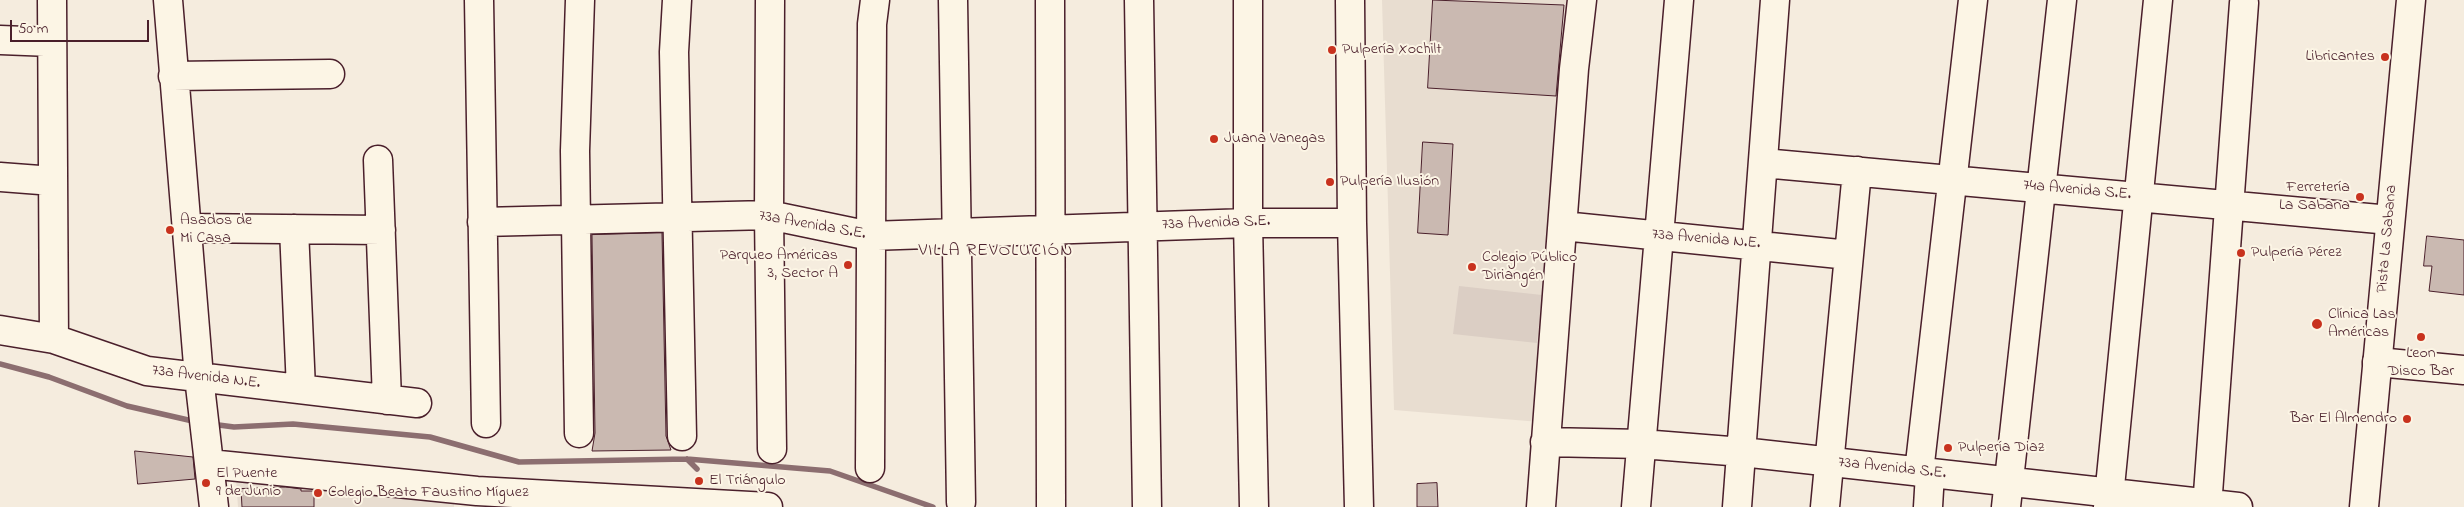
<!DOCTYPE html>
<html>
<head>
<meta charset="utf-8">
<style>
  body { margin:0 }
  #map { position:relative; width:2464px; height:507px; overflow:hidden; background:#f5ecde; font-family:"Indie Flower",sans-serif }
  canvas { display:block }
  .scale { position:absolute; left:10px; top:20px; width:139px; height:22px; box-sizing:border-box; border:2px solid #4a1f2b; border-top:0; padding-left:6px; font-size:15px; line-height:18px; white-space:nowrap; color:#4a1f2b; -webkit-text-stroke:4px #fcf5e5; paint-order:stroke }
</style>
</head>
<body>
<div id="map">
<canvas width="2464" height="507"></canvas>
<div class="scale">50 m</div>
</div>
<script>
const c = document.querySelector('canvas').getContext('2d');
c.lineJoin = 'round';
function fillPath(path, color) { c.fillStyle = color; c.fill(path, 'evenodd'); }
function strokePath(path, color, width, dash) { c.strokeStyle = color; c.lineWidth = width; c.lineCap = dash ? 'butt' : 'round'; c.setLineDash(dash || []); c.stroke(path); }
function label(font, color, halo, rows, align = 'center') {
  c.font = font + ' "Indie Flower",sans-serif'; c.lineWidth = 4; c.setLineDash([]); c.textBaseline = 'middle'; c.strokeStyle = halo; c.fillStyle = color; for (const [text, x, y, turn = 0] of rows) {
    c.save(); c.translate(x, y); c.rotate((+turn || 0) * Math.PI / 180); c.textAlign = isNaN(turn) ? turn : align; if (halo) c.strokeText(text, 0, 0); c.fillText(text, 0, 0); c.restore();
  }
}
const built = new Path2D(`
  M 1382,0 L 1579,0 L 1540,422 L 1394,410 Z
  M 236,479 L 454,499 L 454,507 L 238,507 Z`);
const green = new Path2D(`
  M 1459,286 L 1542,295 L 1537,343 L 1453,334 Z`);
const stream = new Path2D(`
  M 0,364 L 49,377 L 127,406 L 197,422
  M 211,424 L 234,427 L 293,424 L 430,437 L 519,462 L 687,459 L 830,471 L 933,507
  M 687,459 L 697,469`);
const building = new Path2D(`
  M 1433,0 L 1564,5 L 1556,96 L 1428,88 Z
  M 1423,142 L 1453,144 L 1448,235 L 1418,233 Z
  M 662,233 L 666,436 L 671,450 L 592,451 L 595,433 L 592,235 Z
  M 2427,236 L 2464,240 L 2464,295 L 2429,291 L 2432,266 L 2424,266 Z
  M 135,451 L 193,457 L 195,479 L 138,484 Z
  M 1437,483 L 1438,507 L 1417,507 L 1417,484 Z
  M 286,487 L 301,489 L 301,491 L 314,491 L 314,507 L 242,507 L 241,489 Z`);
const minor = new Path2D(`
  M 52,0 L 54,339
  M 168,0 L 199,377 L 214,507
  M 479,0 L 486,423
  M 677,0 L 674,52 L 682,436
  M 770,0 L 769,215 L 772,449
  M 953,0 L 961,502
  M 1050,0 L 1051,507
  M 1139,0 L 1147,507
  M 1248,0 L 1248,223 L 1254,507
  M 1350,0 L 1352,223 L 1359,507
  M 0,40 L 51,42
  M 173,76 L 330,74
  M 378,160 L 387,400
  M 1763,163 L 2390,220
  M 0,177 L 53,181
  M 482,222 L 769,215 L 870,236 L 1248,223 L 1352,223
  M 1563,226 L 1849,255
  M 186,228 L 381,230
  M 294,229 L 301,389
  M 0,330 L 54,339 L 147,371 L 417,403
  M 2377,362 L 2464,370
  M 579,433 L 575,151 L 580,0
  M 1545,442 L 1642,444 L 1742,452 L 2238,507
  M 209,464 L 477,491 L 768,507
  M 870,468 L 872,24 L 875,0
  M 1919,472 L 1973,0
  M 1541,507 L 1574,69 L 1582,0
  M 1636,507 L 1679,0
  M 1737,507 L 1775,0
  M 1825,507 L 1857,171
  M 1928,507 L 1930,473
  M 2006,507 L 2062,0
  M 2108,507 L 2158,0
  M 2207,507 L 2244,3`);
const major = new Path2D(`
  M 2364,507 L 2411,0`);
const markers = [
  [1332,50,5,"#c8321e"],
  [2385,57,5,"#c8321e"],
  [1214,139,5,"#c8321e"],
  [1330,182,5,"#c8321e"],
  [2360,197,5,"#c8321e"],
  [170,230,5,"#c8321e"],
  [2241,253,5,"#c8321e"],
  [848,265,5,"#c8321e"],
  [1472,267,5,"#c8321e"],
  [2317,324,6,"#c8321e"],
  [2421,337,5,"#c8321e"],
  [2407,419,5,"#c8321e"],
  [1948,448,5,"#c8321e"],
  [699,481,5,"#c8321e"],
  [206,483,5,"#c8321e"],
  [318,493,5,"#c8321e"]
];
const poiNames = [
  ["Pulpería Xochilt",1342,50],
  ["Libricantes",2375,57,"right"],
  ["Juana Vanegas",1224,139],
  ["Pulpería Ilusión",1340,182],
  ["Ferretería",2350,188,"right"],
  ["La Sabana",2350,206,"right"],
  ["Asados de",180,221],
  ["Mi Casa",180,239],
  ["Pulpería Pérez",2251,253],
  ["Parqueo Américas",838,256,"right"],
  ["3, Sector A",838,274,"right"],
  ["Colegio Público",1482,258],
  ["Diriangén",1482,276],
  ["Clínica Las",2328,315],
  ["Américas",2328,333],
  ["Leon",2421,354,"center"],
  ["Disco Bar",2421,372,"center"],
  ["Bar El Almendro",2397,419,"right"],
  ["Pulpería Diaz",1958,448],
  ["El Puente",216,474],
  ["9 de Junio",216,492],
  ["El Triángulo",709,481],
  ["Colegio Beato Faustino Míguez",328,493]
];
const streetNames = [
  ["74a Avenida S.E.",2077,191,5],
  ["73a Avenida S.E.",1216,224,-2],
  ["73a Avenida S.E.",812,226,10],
  ["Pista La Sabana",2388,239,-85],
  ["73a Avenida N.E.",1706,240,5],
  ["73a Avenida N.E.",206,378,7],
  ["73a Avenida S.E.",1892,469,6]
];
const neighbourhoodNames = [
  ["VILLA REVOLUCIÓN",996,252]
];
fillPath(built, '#e8ddd0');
fillPath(green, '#dbcec4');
strokePath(stream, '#8c6e70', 5.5);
fillPath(building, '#cab9b1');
strokePath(building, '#4a1f2b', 1);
strokePath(minor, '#4a1f2b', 31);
strokePath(major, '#4a1f2b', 31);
strokePath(minor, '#fcf5e5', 28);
strokePath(major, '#fcf5e5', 28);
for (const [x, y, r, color] of markers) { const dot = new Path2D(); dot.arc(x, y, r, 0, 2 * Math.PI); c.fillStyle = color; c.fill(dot); strokePath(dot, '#fcf5e5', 2); }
label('16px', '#4a1f2b', '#fcf5e5', poiNames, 'left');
label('16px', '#4a1f2b', '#fcf5e5', streetNames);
c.letterSpacing = '1px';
label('18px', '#4a1f2b', '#fcf5e5', neighbourhoodNames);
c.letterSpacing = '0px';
</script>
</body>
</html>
